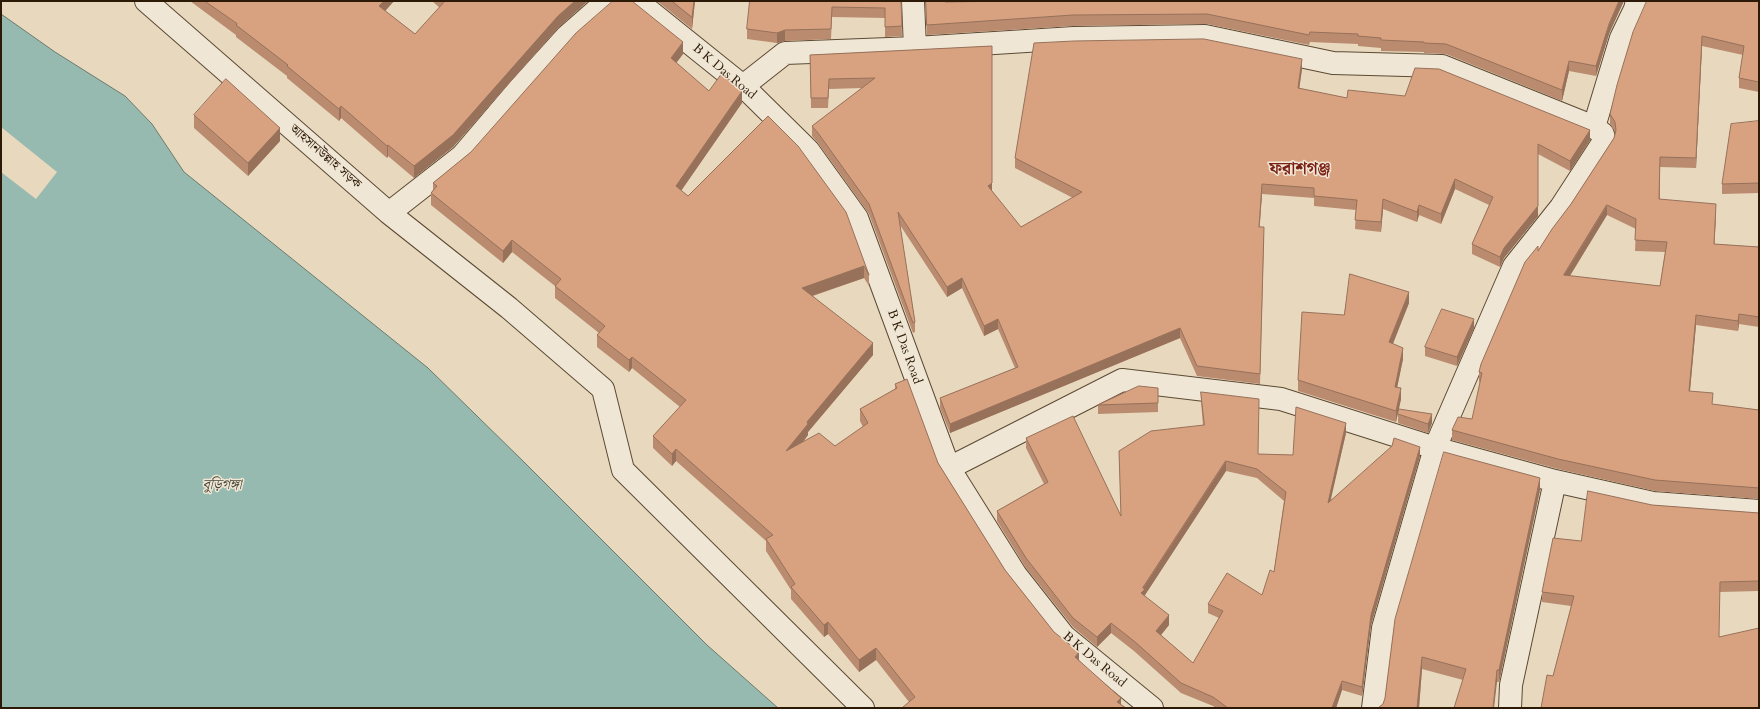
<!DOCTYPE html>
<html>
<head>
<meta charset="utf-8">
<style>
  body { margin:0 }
  #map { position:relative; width:1760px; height:709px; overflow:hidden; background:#e8d9be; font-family:Cardo,serif }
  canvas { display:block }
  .frame { position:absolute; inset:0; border:2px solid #2c1a06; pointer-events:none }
</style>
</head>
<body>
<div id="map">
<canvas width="1760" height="709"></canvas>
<div class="frame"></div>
</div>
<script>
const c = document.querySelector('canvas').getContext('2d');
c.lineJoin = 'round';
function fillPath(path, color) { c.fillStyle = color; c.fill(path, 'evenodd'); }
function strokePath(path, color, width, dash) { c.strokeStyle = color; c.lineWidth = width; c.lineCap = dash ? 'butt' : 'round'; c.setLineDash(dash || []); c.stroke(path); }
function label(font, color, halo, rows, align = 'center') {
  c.font = font + ' Cardo,"Noto Serif Bengali",serif'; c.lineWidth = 3; c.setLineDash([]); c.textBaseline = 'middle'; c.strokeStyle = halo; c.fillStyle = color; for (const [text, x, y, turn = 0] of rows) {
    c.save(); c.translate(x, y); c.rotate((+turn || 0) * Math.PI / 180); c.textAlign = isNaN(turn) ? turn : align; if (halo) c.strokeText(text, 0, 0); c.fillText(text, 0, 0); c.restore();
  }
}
const water = new Path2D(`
  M 1,14 L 55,52 L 125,96 L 152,124 L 184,172 L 428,368 L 524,462 L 707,645 L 778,708 L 1,708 Z`);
const pier = new Path2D(`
  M 1,127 L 57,172 L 36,199 L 1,172 Z`);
const minor = new Path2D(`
  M 146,1 L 389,213 L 509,308 L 603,389 L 623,470 L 863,708
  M 913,1 L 915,48
  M 743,86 L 785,53 L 915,48 L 1074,38 L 1205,36 L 1333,63 L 1442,66 L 1594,127 L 1603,134 L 1604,141 L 1561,207 L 1514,266 L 1435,448 L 1383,628 L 1373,708
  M 1594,127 L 1621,38 L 1635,9 L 1637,1
  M 389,213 L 462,156 L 519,89 L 567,36 L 607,1
  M 949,468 L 1122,380 L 1281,399 L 1435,448 L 1555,481 L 1653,503 L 1759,511
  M 1510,708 L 1511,685 L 1555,481`);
const tertiary = new Path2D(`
  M 637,1 L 743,86 L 808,150 L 857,218 L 949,468 L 1016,575 L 1064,636 L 1152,708`);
const wall = new Path2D(`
  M 190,1 L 394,1 L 385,11 L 415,34 L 440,8 L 432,1 L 588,1 L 558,28 L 453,147 L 414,178 L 388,156 L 387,158 L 341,118 L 339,121 L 287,78 L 287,76 L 236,37 L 236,35 Z
  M 657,1 L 695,1 L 692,29 Z
  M 750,1 L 901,1 L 902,36 L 885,37 L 885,18 L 832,17 L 831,39 L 785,41 L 777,43 L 747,39 L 747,29 Z
  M 925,1 L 945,1 L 945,2 L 1008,1 L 1609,34 L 1596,76 L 1569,71 L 1562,101 L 1446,54 L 1424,53 L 1424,52 L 1381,51 L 1381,48 L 1358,46 L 1358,44 L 1310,42 L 1309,45 L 1207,24 L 1073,26 L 927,35 Z
  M 1647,1 L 1759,1 L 1759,92 L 1739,88 L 1739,78 L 1743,55 L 1702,46 L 1696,168 L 1660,167 L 1660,199 L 1716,214 L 1714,244 L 1759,247 L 1759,327 L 1739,324 L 1738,331 L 1696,325 L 1690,391 L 1713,404 L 1759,410 L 1759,499 L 1655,491 L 1558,469 L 1452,440 L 1452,430 L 1472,419 L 1480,382 L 1479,382 L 1479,372 L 1538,251 L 1571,204 L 1614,138 L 1615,132 L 1610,124 L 1610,114 ZM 1607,215 L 1636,229 L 1635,251 L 1665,252 L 1660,286 L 1570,276 Z
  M 992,46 L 992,192 L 1021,227 L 1073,198 L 1015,168 L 1015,158 L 1302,69 L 1299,88 L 1347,98 L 1590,140 L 1570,171 L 1538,154 L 1538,216 L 1504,258 L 1500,267 L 1472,254 L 1472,244 L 1489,205 L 1455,189 L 1441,224 L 1419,215 L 1417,222 L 1383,209 L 1381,232 L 1355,229 L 1356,210 L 1314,206 L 1314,198 L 1262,194 L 1259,227 L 1264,237 L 1260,384 L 1197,376 L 1180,338 L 950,433 L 940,408 L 940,398 L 1015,368 L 998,329 L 984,336 L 962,288 L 947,297 L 900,225 L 915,322 L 915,332 L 913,333 L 869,214 L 818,143 L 812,136 L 812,126 L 862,88 L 829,89 L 828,108 L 811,108 L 810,55 Z
  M 683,54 L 676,63 L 709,91 L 742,103 L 681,191 L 688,196 L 798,146 L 869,275 L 869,286 L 864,278 L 813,296 L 873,355 L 808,432 L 808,435 L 804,441 L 835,446 L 863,427 L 860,421 L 860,409 L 895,389 L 895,384 L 938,463 L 1005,570 L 1054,632 L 1079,660 L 1121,705 L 1126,708 L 903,708 L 909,702 L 876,660 L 859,672 L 828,634 L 824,637 L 791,599 L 791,590 L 766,551 L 766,541 L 676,461 L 672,466 L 653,448 L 653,436 L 680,407 L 632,368 L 629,372 L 597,347 L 597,335 L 599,333 L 555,298 L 555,286 L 512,252 L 503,263 L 431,205 L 431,193 L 433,190 L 433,183 L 471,152 Z
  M 194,115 L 280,141 L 248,176 L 194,128 Z
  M 1759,121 L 1759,193 L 1722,194 L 1722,184 Z
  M 1409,303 L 1393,344 L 1403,359 L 1397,387 L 1401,399 L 1396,422 L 1298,391 L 1298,380 L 1344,315 Z
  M 1474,328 L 1457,366 L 1425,356 L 1425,347 Z
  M 1158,388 L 1158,412 L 1098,414 L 1098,405 Z
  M 1201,392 L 1258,454 L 1293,455 L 1346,433 L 1330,500 L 1420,456 L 1371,625 L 1362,696 L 1342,690 L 1336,708 L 1216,708 L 1213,706 L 1181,693 L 1134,651 L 1111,633 L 1097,647 L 1073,627 L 1026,568 L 997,521 L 997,511 L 1044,484 L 1026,448 L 1026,438 L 1121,515 L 1119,451 L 1203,425 L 1201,402 ZM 1226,471 L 1257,478 L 1284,501 L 1274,572 L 1262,595 L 1208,604 L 1208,613 L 1219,618 L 1193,663 L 1161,635 L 1169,625 L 1145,597 L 1145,595 Z
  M 1398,414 L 1432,423 L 1428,433 L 1398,423 Z
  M 1540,490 L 1499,682 L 1463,680 L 1422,669 L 1419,708 L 1378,708 L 1383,704 Z
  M 1652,505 L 1759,513 L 1759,591 L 1720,592 L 1553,676 L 1571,606 L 1542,602 L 1542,592 L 1581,541 Z`);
const shadedWall = new Path2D(`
  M 384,1 L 394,1 L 379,18 L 379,6 Z
  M 575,1 L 588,1 L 558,28 L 453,147 L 414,178 L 414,166 L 558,16 Z
  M 694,1 L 695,1 L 692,29 L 692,17 Z
  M 1619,1 L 1624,1 L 1609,34 L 1596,76 L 1596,66 L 1609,24 Z
  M 785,30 L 785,41 L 777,43 L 777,33 Z
  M 1702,36 L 1702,46 L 1696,168 L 1696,158 Z
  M 683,42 L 683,54 L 671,70 L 671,58 Z
  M 1302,59 L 1302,69 L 1298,98 L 1298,88 Z
  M 1569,61 L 1569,71 L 1562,101 L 1562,90 Z
  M 742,91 L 742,103 L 676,198 L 676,186 Z
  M 341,106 L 341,118 L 339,121 L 339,109 Z
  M 280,128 L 280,141 L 248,176 L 248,163 Z
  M 1590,130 L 1590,140 L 1570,171 L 1570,161 Z
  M 388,145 L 388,156 L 387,158 L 387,146 Z
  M 1455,179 L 1455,189 L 1441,224 L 1441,214 Z
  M 992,183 L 992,193 L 988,186 Z
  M 1262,184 L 1262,194 L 1259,237 L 1259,227 Z
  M 1383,199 L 1383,209 L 1381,232 L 1381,222 Z
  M 1716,204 L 1716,214 L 1714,254 L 1714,244 Z
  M 1419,205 L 1419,215 L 1417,222 L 1417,212 Z
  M 1607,205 L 1607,215 L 1564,285 L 1564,275 Z
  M 1538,206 L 1538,216 L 1504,258 L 1500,267 L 1500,257 L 1504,248 Z
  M 512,240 L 512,252 L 503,263 L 503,251 Z
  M 864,266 L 864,278 L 802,299 L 802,288 Z
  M 962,278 L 962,288 L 947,297 L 947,287 Z
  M 1409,292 L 1409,303 L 1389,353 L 1389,342 Z
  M 1739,314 L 1739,324 L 1738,331 L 1738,321 Z
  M 1696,315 L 1696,325 L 1689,401 L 1689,391 Z
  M 998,319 L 998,329 L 984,336 L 984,326 Z
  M 1474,319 L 1474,328 L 1457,366 L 1457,357 Z
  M 1180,328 L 1180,338 L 950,433 L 950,424 Z
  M 873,343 L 873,355 L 808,432 L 808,435 L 786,463 L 786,451 L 807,422 Z
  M 1403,348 L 1403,359 L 1395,398 L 1395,387 Z
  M 632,357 L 632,368 L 629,372 L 629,360 Z
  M 1401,388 L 1401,399 L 1396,422 L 1396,411 Z
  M 1432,414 L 1432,423 L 1428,433 L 1428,424 Z
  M 1346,423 L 1346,433 L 1328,512 L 1328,503 Z
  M 1420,447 L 1420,456 L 1371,625 L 1362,696 L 1362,687 L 1371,615 Z
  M 676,449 L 676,461 L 672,466 L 672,454 Z
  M 1226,461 L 1226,471 L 1145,595 L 1145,599 L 1141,593 L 1143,588 Z
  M 1540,478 L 1540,490 L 1499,682 L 1499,670 Z
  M 1169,615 L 1169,625 L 1156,641 L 1156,631 Z
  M 828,622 L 828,634 L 824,637 L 824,625 Z
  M 1111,623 L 1111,633 L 1097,647 L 1097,637 Z
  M 876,648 L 876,660 L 859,672 L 859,660 Z
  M 1079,652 L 1079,664 L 1075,657 Z
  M 1422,657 L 1422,669 L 1419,708 L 1417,708 Z
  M 1497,670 L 1497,682 L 1494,708 L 1493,708 Z
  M 1342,681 L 1342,690 L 1336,708 L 1332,708 Z
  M 1121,698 L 1121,708 L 1117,702 Z`);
const building = new Path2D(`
  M 205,1 L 384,1 L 379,6 L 415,34 L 445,1 L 575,1 L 558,16 L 453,135 L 414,166 L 388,145 L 387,146 L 341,106 L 339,109 L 287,66 L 288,65 L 236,25 L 237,24 Z
  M 613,1 L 632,1 L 683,42 L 671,58 L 709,91 L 722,73 L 742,91 L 676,186 L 688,196 L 768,116 L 798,146 L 846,212 L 869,275 L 864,266 L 802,288 L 873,343 L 807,422 L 808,424 L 786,451 L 819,433 L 835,446 L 868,423 L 860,409 L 897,388 L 895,384 L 907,379 L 938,463 L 1005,570 L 1054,632 L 1079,652 L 1075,657 L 1121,698 L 1117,702 L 1126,708 L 903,708 L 903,707 L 915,697 L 876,648 L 859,660 L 828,622 L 824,625 L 791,587 L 795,584 L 766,539 L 773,535 L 676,449 L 672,454 L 653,436 L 686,400 L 632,357 L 629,360 L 597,335 L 605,326 L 555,286 L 561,279 L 512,240 L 503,251 L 431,193 L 437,186 L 433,183 L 471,152 L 576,33 Z
  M 672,1 L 694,1 L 692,17 Z
  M 750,1 L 901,1 L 902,26 L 885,27 L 885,8 L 832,7 L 831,29 L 785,30 L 777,33 L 747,29 Z
  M 926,1 L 945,1 L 945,2 L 1009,1 L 1619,1 L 1609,24 L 1596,66 L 1569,61 L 1562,90 L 1446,44 L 1424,43 L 1424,42 L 1381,40 L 1381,38 L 1358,36 L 1358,34 L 1310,32 L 1309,35 L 1207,14 L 1073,15 L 927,25 Z
  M 1647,1 L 1759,1 L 1759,82 L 1739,78 L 1744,46 L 1702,36 L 1696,158 L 1660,157 L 1659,199 L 1716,204 L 1714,244 L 1759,247 L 1759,317 L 1739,314 L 1738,321 L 1696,315 L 1689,391 L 1713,393 L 1712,404 L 1759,410 L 1759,488 L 1655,480 L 1558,459 L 1452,430 L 1458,417 L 1472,419 L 1482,373 L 1479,372 L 1481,364 L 1525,262 L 1538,246 L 1538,251 L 1552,229 L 1571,204 L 1614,138 L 1616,130 L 1615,122 L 1610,114 L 1617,85 L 1633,32 ZM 1607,205 L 1636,219 L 1635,240 L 1667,242 L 1660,286 L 1564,275 Z
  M 1204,39 L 1302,59 L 1298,88 L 1347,98 L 1348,90 L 1405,96 L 1415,68 L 1439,69 L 1590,130 L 1570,161 L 1538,144 L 1538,206 L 1504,248 L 1500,257 L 1472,244 L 1493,197 L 1455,179 L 1441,214 L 1419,205 L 1417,212 L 1383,199 L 1381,222 L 1355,220 L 1357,200 L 1314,196 L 1314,188 L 1262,184 L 1259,227 L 1264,227 L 1260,374 L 1197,366 L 1180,328 L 950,424 L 940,398 L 1018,367 L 998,319 L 984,326 L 962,278 L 947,287 L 898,212 L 915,322 L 913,323 L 869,204 L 818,133 L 812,126 L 875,78 L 829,79 L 828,98 L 811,98 L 810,55 L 992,46 L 992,183 L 988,186 L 1021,227 L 1082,192 L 1015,158 L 1034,43 L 1074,41 Z
  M 226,79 L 280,128 L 248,163 L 194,115 Z
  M 1759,121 L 1759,183 L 1722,184 L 1731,124 Z
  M 1350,274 L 1409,292 L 1389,342 L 1403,348 L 1395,387 L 1401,388 L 1396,411 L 1298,380 L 1302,312 L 1344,315 Z
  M 1442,309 L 1474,319 L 1457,357 L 1425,347 Z
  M 1139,386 L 1158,388 L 1158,403 L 1098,405 Z
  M 1201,392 L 1259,399 L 1258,454 L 1293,455 L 1296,407 L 1346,423 L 1328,503 L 1392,446 L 1394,438 L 1420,447 L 1371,615 L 1362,687 L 1342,681 L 1332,708 L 1228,708 L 1213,697 L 1181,683 L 1134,641 L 1111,623 L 1097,637 L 1073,618 L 1026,558 L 997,511 L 1048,482 L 1026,438 L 1073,416 L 1121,516 L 1119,451 L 1151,431 L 1204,425 ZM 1226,461 L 1257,469 L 1286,492 L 1274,572 L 1270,570 L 1262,595 L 1227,573 L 1208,604 L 1223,611 L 1193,663 L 1156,631 L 1169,615 L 1141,593 L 1145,589 L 1143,588 Z
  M 1399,409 L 1432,414 L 1428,424 L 1398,414 Z
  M 1444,452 L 1540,478 L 1499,670 L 1497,670 L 1493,708 L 1454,708 L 1466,669 L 1422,657 L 1417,708 L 1378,708 L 1383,704 L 1385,698 L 1395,619 Z
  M 1588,491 L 1652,505 L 1759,513 L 1759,581 L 1720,582 L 1719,637 L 1759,628 L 1759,708 L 1541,708 L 1547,675 L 1553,676 L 1574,596 L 1542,592 L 1553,538 L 1581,541 Z`);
const streetNames = [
  ["B K Das Road",724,72,40],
  ["আহসানউল্লাহ সড়ক",325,157,41],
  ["B K Das Road",904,347,70],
  ["B K Das Road",1094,660,40]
];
const waterNames = [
  ["বুড়িগঙ্গা",222,486]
];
const districtNames = [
  ["ফরাশগঞ্জ",1300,170]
];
fillPath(water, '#97bab0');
strokePath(water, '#6c7a6c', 1);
fillPath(pier, '#e8d9be');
strokePath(minor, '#5b4a34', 24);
strokePath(tertiary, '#5b4a34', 24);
strokePath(minor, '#f0e6d5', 22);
strokePath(tertiary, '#f0e6d5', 22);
fillPath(wall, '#ba8b6f');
fillPath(shadedWall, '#97715a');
fillPath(building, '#d8a281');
strokePath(building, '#97715a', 1);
label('13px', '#2c1a06', '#f0e6d5', streetNames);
label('italic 14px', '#4c4a39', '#f0e6d5', waterNames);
label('bold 17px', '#7a1f14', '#f0e6d5', districtNames);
</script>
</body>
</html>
